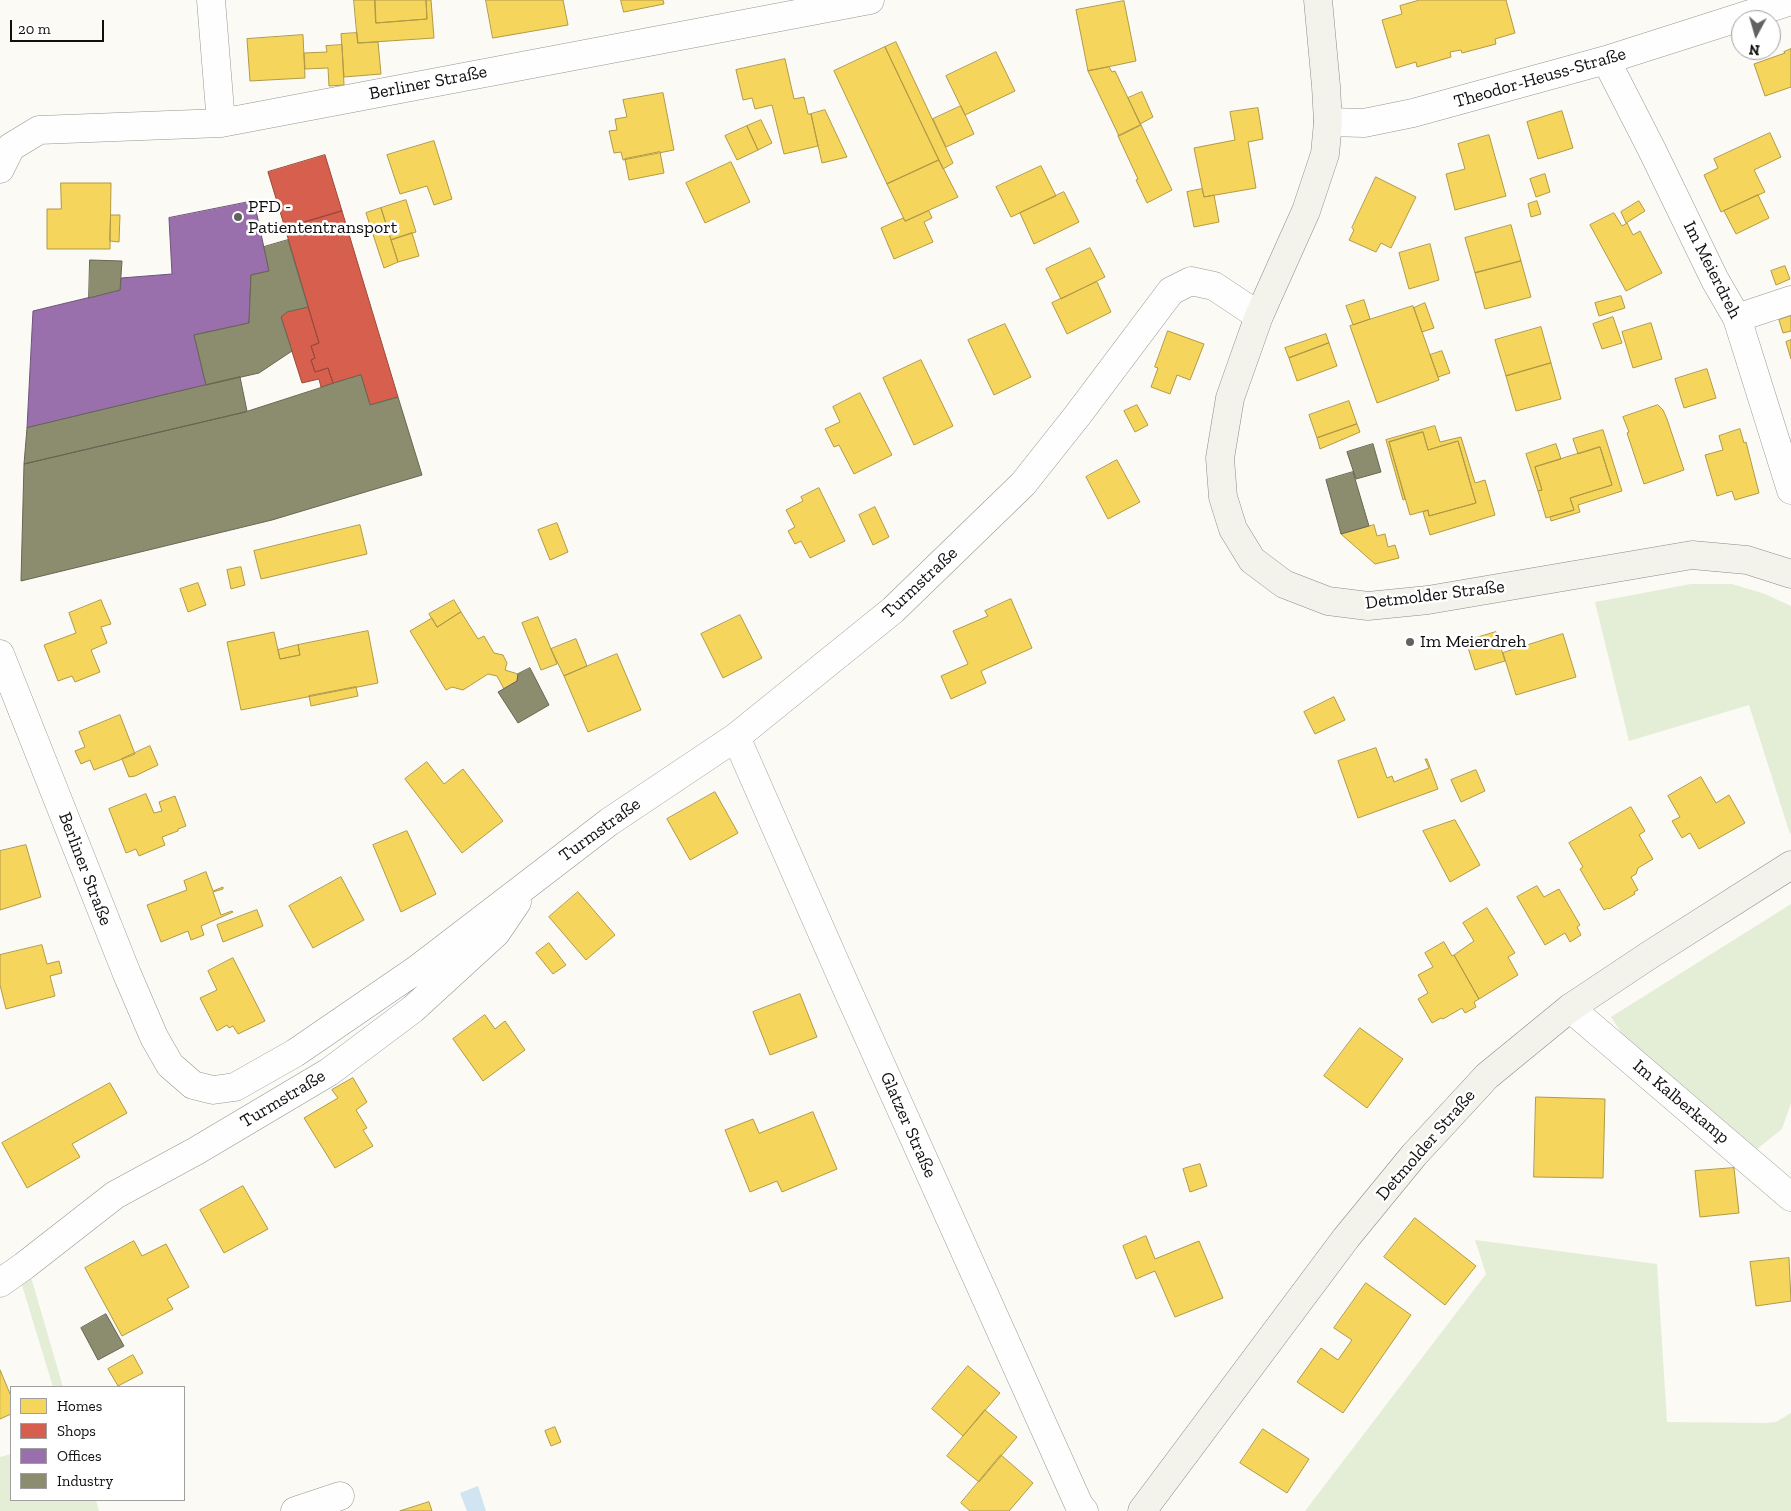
<!DOCTYPE html>
<html>
<head>
<meta charset="utf-8">
<style>
  body { margin:0 }
  #map { position:relative; width:1791px; height:1511px; overflow:hidden; background:#fbfaf5; font-family:"Zilla Slab",serif }
  canvas { display:block }
  .legend { position:absolute; left:10px; top:1386px; width:175px; height:115px; box-sizing:border-box; background:#fff; border:1px solid #9f9f9f; margin:0; padding:6px 9px; list-style:none; font-size:15px; color:#0f0f0f }
  .legend li { display:flex; align-items:center; gap:10px; height:25px }
  .legend b { width:25px; border:1px solid #9f9f9f }
  .north { position:absolute; left:1731px; top:10px; width:50px; height:50px; box-sizing:border-box; background:#fff; border:1px solid #9f9f9f; border-radius:50%; rotate:186deg; font-size:14px; font-weight:700; line-height:20px; text-align:center; color:#0f0f0f }
  .north::after { content:''; display:block; margin:auto; width:18px; height:22px; background:#626160; clip-path:polygon(50% 0,100% 100%,50% 72%,0 100%) }
  .scale { position:absolute; left:10px; top:20px; width:94px; height:22px; box-sizing:border-box; border:2px solid #0f0f0f; border-top:0; padding-left:6px; font-size:15px; line-height:18px; white-space:nowrap; color:#0f0f0f; -webkit-text-stroke:4px #fff; paint-order:stroke }
</style>
</head>
<body>
<div id="map">
<canvas width="1791" height="1511"></canvas>
<ul class="legend">
<li><b style="height:14px;background:#f6d55c"></b>Homes</li>
<li><b style="height:14px;background:#d6604d"></b>Shops</li>
<li><b style="height:14px;background:#9970ab"></b>Offices</li>
<li><b style="height:14px;background:#8c8c6e"></b>Industry</li>
</ul>
<div class="north">N</div>
<div class="scale">20 m</div>
</div>
<script>
const c = document.querySelector('canvas').getContext('2d');
c.lineJoin = 'round';
function fillPath(path, color) { c.fillStyle = color; c.fill(path, 'evenodd'); }
function strokePath(path, color, width, dash) { c.strokeStyle = color; c.lineWidth = width; c.lineCap = dash ? 'butt' : 'round'; c.setLineDash(dash || []); c.stroke(path); }
function label(font, color, halo, rows, align = 'center') {
  c.font = font + ' "Zilla Slab",serif'; c.lineWidth = 5; c.setLineDash([]); c.textBaseline = 'middle'; c.strokeStyle = halo; c.fillStyle = color; for (const [text, x, y, turn = 0] of rows) {
    c.save(); c.translate(x, y); c.rotate((+turn || 0) * Math.PI / 180); c.textAlign = isNaN(turn) ? turn : align; if (halo) c.strokeText(text, 0, 0); c.fillText(text, 0, 0); c.restore();
  }
}
const green = new Path2D(`
  M 1691,584 L 1732,584 L 1765,594 L 1791,606 L 1791,833 L 1790,834 L 1749,705 L 1629,741 L 1595,602 Z
  M 1791,904 L 1791,1103 L 1782,1129 L 1752,1153 L 1626,1040 L 1611,1017 Z
  M 1475,1240 L 1657,1264 L 1667,1422 L 1766,1423 L 1776,1422 L 1791,1413 L 1791,1511 L 1305,1511 L 1486,1274 Z
  M 31,1277 L 63,1387 L 53,1387 L 21,1282 Z
  M 11,1454 L 11,1500 L 96,1500 L 99,1511 L 0,1511 L 0,1457 Z`);
const water = new Path2D(`
  M 478,1486 L 486,1511 L 467,1511 L 460,1493 Z`);
const homes = new Path2D(`
  M 354,0 L 375,0 L 376,23 L 427,19 L 426,0 L 431,0 L 434,38 L 358,43 Z
  M 375,0 L 426,0 L 427,19 L 376,23 Z
  M 486,0 L 563,0 L 568,25 L 493,38 Z
  M 621,0 L 663,0 L 664,4 L 624,12 Z
  M 1420,0 L 1506,0 L 1515,33 L 1495,39 L 1496,44 L 1462,53 L 1461,50 L 1450,52 L 1451,57 L 1417,67 L 1416,62 L 1396,68 L 1382,20 L 1402,14 L 1400,6 Z
  M 1124,1 L 1136,61 L 1088,71 L 1076,10 Z
  M 357,33 L 358,43 L 378,42 L 381,74 L 344,77 L 341,34 Z
  M 303,35 L 305,78 L 250,81 L 247,39 Z
  M 896,42 L 953,163 L 943,169 L 885,47 Z
  M 342,45 L 344,85 L 329,86 L 328,68 L 305,69 L 304,53 L 327,52 L 326,46 Z
  M 885,47 L 939,160 L 887,184 L 834,71 Z
  M 1791,49 L 1791,87 L 1765,96 L 1754,64 L 1785,53 L 1784,52 Z
  M 996,52 L 1015,91 L 965,115 L 946,76 Z
  M 785,59 L 794,99 L 804,97 L 808,114 L 811,114 L 818,146 L 784,154 L 772,105 L 755,109 L 752,98 L 743,100 L 736,70 Z
  M 1109,67 L 1112,72 L 1115,71 L 1141,125 L 1119,136 L 1088,71 Z
  M 1142,92 L 1153,117 L 1140,124 L 1128,98 Z
  M 663,93 L 674,150 L 623,160 L 621,152 L 614,153 L 609,131 L 617,130 L 615,119 L 627,117 L 623,100 Z
  M 961,106 L 974,134 L 946,147 L 933,119 Z
  M 1258,108 L 1263,139 L 1248,142 L 1256,188 L 1204,197 L 1194,148 L 1235,140 L 1230,112 Z
  M 825,110 L 847,157 L 822,163 L 811,114 Z
  M 1562,111 L 1573,148 L 1538,159 L 1527,122 Z
  M 761,120 L 772,143 L 758,150 L 747,126 Z
  M 1141,125 L 1172,190 L 1147,203 L 1136,180 L 1138,179 L 1118,136 Z
  M 747,126 L 758,150 L 737,160 L 725,136 Z
  M 1770,133 L 1781,157 L 1754,170 L 1765,192 L 1721,212 L 1704,175 L 1718,168 L 1714,159 Z
  M 1489,135 L 1506,196 L 1455,210 L 1446,174 L 1465,169 L 1458,144 Z
  M 434,141 L 452,199 L 434,205 L 427,186 L 400,194 L 387,155 Z
  M 660,152 L 664,173 L 629,180 L 625,159 Z
  M 939,160 L 958,197 L 905,221 L 887,184 Z
  M 731,162 L 750,202 L 705,223 L 686,183 Z
  M 1041,166 L 1056,196 L 1011,217 L 996,187 Z
  M 1545,174 L 1550,192 L 1536,197 L 1530,179 Z
  M 1376,177 L 1416,197 L 1391,248 L 1381,243 L 1376,252 L 1349,240 L 1354,230 L 1352,228 Z
  M 61,183 L 111,183 L 110,249 L 47,249 L 47,209 L 61,209 Z
  M 1202,189 L 1204,197 L 1214,195 L 1219,222 L 1194,227 L 1187,192 Z
  M 1064,192 L 1079,222 L 1034,244 L 1020,213 Z
  M 1758,195 L 1769,218 L 1736,234 L 1724,211 Z
  M 406,200 L 416,232 L 391,240 L 381,208 Z
  M 1537,201 L 1541,214 L 1531,217 L 1528,204 Z
  M 1639,201 L 1645,211 L 1626,223 L 1621,212 Z
  M 381,208 L 398,262 L 384,268 L 366,213 Z
  M 929,211 L 932,218 L 924,222 L 933,242 L 894,259 L 881,228 L 903,218 L 905,221 Z
  M 1614,213 L 1622,226 L 1627,223 L 1633,235 L 1640,231 L 1662,273 L 1626,291 L 1590,225 Z
  M 111,215 L 120,215 L 119,242 L 110,241 Z
  M 1511,225 L 1521,261 L 1475,273 L 1465,238 Z
  M 412,233 L 419,256 L 398,262 L 391,240 Z
  M 1430,244 L 1439,280 L 1409,289 L 1399,253 Z
  M 1090,248 L 1105,277 L 1061,299 L 1046,269 Z
  M 1521,261 L 1531,297 L 1485,309 L 1475,273 Z
  M 1785,266 L 1790,279 L 1776,285 L 1771,271 Z
  M 1097,282 L 1111,312 L 1067,334 L 1052,303 Z
  M 1621,296 L 1625,308 L 1599,316 L 1595,303 Z
  M 1364,300 L 1370,319 L 1353,325 L 1346,306 Z
  M 1425,303 L 1434,328 L 1422,332 L 1414,308 Z
  M 1413,306 L 1439,380 L 1377,403 L 1350,326 Z
  M 1791,316 L 1791,331 L 1783,333 L 1779,320 Z
  M 1613,317 L 1622,343 L 1602,349 L 1593,324 Z
  M 1651,323 L 1662,359 L 1633,368 L 1622,332 Z
  M 1005,324 L 1031,377 L 994,395 L 968,340 Z
  M 1541,327 L 1551,363 L 1506,376 L 1495,340 Z
  M 1168,331 L 1204,344 L 1190,380 L 1177,375 L 1170,394 L 1151,387 L 1158,368 L 1155,367 Z
  M 1326,334 L 1329,343 L 1289,358 L 1285,348 Z
  M 1791,340 L 1791,359 L 1786,342 Z
  M 1329,343 L 1337,366 L 1297,381 L 1289,358 Z
  M 1442,351 L 1450,373 L 1438,377 L 1430,355 Z
  M 921,360 L 953,426 L 914,445 L 883,378 Z
  M 1551,363 L 1561,399 L 1516,411 L 1506,376 Z
  M 1707,369 L 1716,398 L 1684,408 L 1675,379 Z
  M 860,393 L 892,455 L 854,474 L 839,445 L 834,447 L 825,429 L 840,422 L 833,407 Z
  M 1349,401 L 1357,424 L 1317,438 L 1309,415 Z
  M 1137,405 L 1148,425 L 1135,432 L 1124,411 Z
  M 1658,405 L 1663,410 L 1667,419 L 1684,470 L 1644,484 L 1627,433 L 1629,432 L 1623,417 Z
  M 1357,424 L 1360,432 L 1320,449 L 1317,438 Z
  M 1435,426 L 1440,442 L 1461,437 L 1475,483 L 1485,480 L 1495,515 L 1430,535 L 1423,512 L 1428,510 L 1429,516 L 1476,503 L 1458,441 L 1428,450 L 1423,432 L 1389,442 L 1405,499 L 1403,500 L 1386,440 Z
  M 1740,429 L 1744,443 L 1746,442 L 1759,493 L 1735,500 L 1732,491 L 1717,496 L 1705,455 L 1723,450 L 1719,436 Z
  M 1603,430 L 1622,491 L 1578,505 L 1580,512 L 1551,521 L 1550,517 L 1574,510 L 1570,498 L 1612,485 L 1600,447 L 1578,454 L 1573,439 Z
  M 1423,432 L 1428,450 L 1458,441 L 1476,503 L 1429,516 L 1428,510 L 1410,515 L 1389,442 Z
  M 1556,444 L 1561,459 L 1535,467 L 1542,490 L 1538,491 L 1526,454 Z
  M 1600,447 L 1612,485 L 1570,498 L 1574,510 L 1546,518 L 1538,491 L 1542,490 L 1535,467 Z
  M 1117,460 L 1140,502 L 1108,519 L 1086,477 Z
  M 819,488 L 845,541 L 810,558 L 801,541 L 795,544 L 788,531 L 795,527 L 786,510 L 803,501 L 801,497 Z
  M 875,507 L 889,537 L 873,545 L 859,515 Z
  M 557,523 L 568,552 L 550,560 L 538,530 Z
  M 360,525 L 367,554 L 261,579 L 254,551 Z
  M 1374,525 L 1377,536 L 1385,534 L 1388,547 L 1395,545 L 1399,558 L 1375,564 L 1341,534 Z
  M 241,567 L 245,585 L 231,589 L 227,570 Z
  M 198,583 L 206,605 L 188,612 L 180,589 Z
  M 1011,599 L 1032,648 L 981,671 L 986,683 L 951,699 L 941,676 L 968,664 L 953,631 L 988,616 L 985,611 Z
  M 101,600 L 111,624 L 101,627 L 107,643 L 91,650 L 100,672 L 75,682 L 72,676 L 58,681 L 44,645 L 76,633 L 69,613 Z
  M 454,600 L 461,612 L 437,627 L 429,614 Z
  M 461,612 L 478,639 L 484,636 L 494,653 L 503,655 L 507,663 L 505,670 L 518,674 L 517,681 L 504,689 L 497,676 L 488,674 L 463,690 L 452,687 L 446,690 L 410,631 L 432,618 L 437,627 Z
  M 740,615 L 762,658 L 723,678 L 701,634 Z
  M 538,617 L 557,664 L 541,670 L 522,623 Z
  M 368,631 L 378,683 L 241,710 L 227,642 L 274,632 L 280,659 L 300,655 L 298,645 Z
  M 1496,632 L 1505,661 L 1475,670 L 1466,641 Z
  M 1563,634 L 1576,677 L 1516,695 L 1503,653 Z
  M 576,639 L 587,666 L 564,676 L 551,649 Z
  M 298,645 L 300,655 L 280,659 L 278,650 Z
  M 617,654 L 641,710 L 588,732 L 564,676 Z
  M 356,687 L 358,696 L 311,706 L 309,696 Z
  M 1334,697 L 1345,720 L 1315,734 L 1304,712 Z
  M 120,715 L 135,754 L 94,770 L 90,760 L 81,764 L 75,751 L 85,747 L 79,732 Z
  M 150,746 L 158,765 L 135,776 L 129,777 L 122,759 Z
  M 1376,748 L 1387,778 L 1392,776 L 1394,782 L 1429,768 L 1425,759 L 1427,759 L 1438,789 L 1358,818 L 1338,761 Z
  M 427,762 L 444,784 L 463,769 L 503,821 L 462,853 L 405,779 Z
  M 1476,770 L 1485,791 L 1461,802 L 1451,780 Z
  M 1701,777 L 1716,803 L 1729,795 L 1745,823 L 1699,849 L 1690,833 L 1682,838 L 1672,821 L 1680,817 L 1668,796 Z
  M 715,792 L 738,833 L 690,860 L 667,819 Z
  M 146,794 L 154,813 L 162,811 L 159,802 L 175,796 L 186,826 L 178,829 L 178,831 L 162,837 L 165,845 L 139,856 L 136,849 L 126,853 L 109,809 Z
  M 1631,807 L 1645,831 L 1639,835 L 1653,859 L 1638,868 L 1636,874 L 1631,877 L 1638,890 L 1634,892 L 1635,894 L 1609,909 L 1608,908 L 1604,910 L 1580,869 L 1583,867 L 1569,843 Z
  M 1455,820 L 1480,865 L 1450,882 L 1423,831 Z
  M 407,831 L 436,894 L 401,912 L 373,845 Z
  M 26,845 L 41,897 L 0,910 L 0,851 Z
  M 206,872 L 213,891 L 223,887 L 223,889 L 213,892 L 221,915 L 232,911 L 233,912 L 201,926 L 204,935 L 191,940 L 188,931 L 161,942 L 147,905 L 187,890 L 184,881 Z
  M 341,877 L 364,920 L 313,948 L 289,906 Z
  M 1537,886 L 1544,897 L 1559,889 L 1580,925 L 1577,927 L 1581,935 L 1570,942 L 1565,933 L 1545,945 L 1517,897 Z
  M 578,892 L 615,935 L 586,960 L 549,917 Z
  M 1487,908 L 1515,953 L 1508,957 L 1518,975 L 1479,999 L 1454,955 L 1474,941 L 1463,923 Z
  M 257,910 L 263,926 L 223,942 L 217,925 Z
  M 1444,942 L 1452,956 L 1454,955 L 1479,999 L 1474,1002 L 1476,1007 L 1465,1013 L 1462,1008 L 1443,1019 L 1441,1018 L 1432,1023 L 1418,999 L 1428,993 L 1418,975 L 1433,967 L 1425,953 Z
  M 549,943 L 566,965 L 553,974 L 536,953 Z
  M 42,945 L 47,964 L 59,961 L 62,973 L 50,976 L 55,996 L 6,1009 L 0,985 L 0,955 Z
  M 233,958 L 265,1021 L 238,1034 L 233,1026 L 229,1028 L 227,1025 L 217,1031 L 200,998 L 217,990 L 208,971 Z
  M 800,994 L 817,1037 L 770,1055 L 753,1012 Z
  M 485,1015 L 495,1029 L 505,1021 L 525,1050 L 483,1081 L 453,1039 Z
  M 1360,1028 L 1403,1059 L 1367,1108 L 1324,1076 Z
  M 353,1078 L 367,1102 L 356,1110 L 367,1128 L 363,1130 L 373,1146 L 335,1168 L 304,1118 L 338,1098 L 332,1090 Z
  M 110,1083 L 127,1113 L 72,1144 L 80,1157 L 27,1188 L 2,1143 Z
  M 1536,1097 L 1605,1099 L 1603,1178 L 1534,1177 Z
  M 813,1112 L 837,1169 L 782,1192 L 777,1181 L 750,1192 L 725,1130 L 753,1119 L 759,1133 Z
  M 1200,1164 L 1207,1186 L 1190,1192 L 1183,1169 Z
  M 1734,1168 L 1739,1213 L 1700,1217 L 1695,1171 Z
  M 243,1186 L 268,1229 L 224,1253 L 200,1210 Z
  M 1415,1218 L 1476,1266 L 1445,1305 L 1384,1257 Z
  M 1146,1236 L 1155,1259 L 1199,1241 L 1223,1298 L 1175,1317 L 1155,1271 L 1136,1279 L 1123,1246 Z
  M 134,1241 L 142,1256 L 166,1244 L 189,1287 L 167,1299 L 173,1309 L 122,1336 L 85,1268 Z
  M 1789,1258 L 1791,1301 L 1756,1306 L 1750,1262 Z
  M 1366,1283 L 1411,1315 L 1343,1413 L 1297,1382 L 1321,1348 L 1338,1360 L 1352,1340 L 1334,1328 Z
  M 133,1355 L 143,1373 L 118,1386 L 108,1369 Z
  M 968,1366 L 1000,1393 L 963,1436 L 932,1409 Z
  M 0,1370 L 11,1396 L 11,1414 L 0,1419 Z
  M 985,1410 L 1017,1437 L 979,1482 L 947,1456 Z
  M 555,1427 L 561,1442 L 551,1446 L 545,1431 Z
  M 1263,1429 L 1309,1459 L 1287,1493 L 1240,1463 Z
  M 1001,1455 L 1033,1483 L 1009,1511 L 970,1511 L 961,1503 Z
  M 429,1502 L 432,1511 L 400,1511 Z`);
const shops = new Path2D(`
  M 325,155 L 342,211 L 285,228 L 268,172 Z
  M 342,211 L 398,397 L 370,405 L 361,375 L 333,383 L 328,368 L 315,372 L 311,360 L 315,358 L 311,346 L 319,343 L 285,228 Z
  M 308,307 L 319,343 L 311,346 L 315,358 L 311,360 L 315,372 L 328,368 L 333,383 L 321,387 L 319,379 L 302,383 L 281,317 L 287,312 Z`);
const offices = new Path2D(`
  M 254,201 L 269,271 L 251,275 L 249,323 L 194,335 L 206,385 L 27,428 L 33,311 L 120,290 L 121,278 L 172,274 L 169,218 Z`);
const industry = new Path2D(`
  M 288,240 L 308,307 L 287,312 L 281,317 L 292,351 L 259,373 L 206,385 L 194,335 L 249,323 L 251,275 L 269,271 L 264,247 Z
  M 90,260 L 122,261 L 120,290 L 89,298 Z
  M 361,375 L 370,405 L 398,397 L 422,475 L 272,520 L 21,581 L 24,464 L 245,412 Z
  M 240,377 L 247,411 L 245,412 L 24,464 L 27,428 Z
  M 1373,444 L 1381,472 L 1356,479 L 1347,452 Z
  M 1353,472 L 1369,526 L 1341,534 L 1326,480 Z
  M 530,668 L 549,705 L 518,723 L 498,692 L 517,681 L 518,674 Z
  M 106,1314 L 124,1346 L 98,1360 L 81,1328 Z`);
const street = new Path2D(`
  M 211,0 L 221,123
  M 1606,60 L 1652,150 L 1715,280 L 1737,318 L 1791,490
  M 1328,122 L 1364,123 L 1413,113 L 1606,60 L 1791,1
  M 0,169 L 11,147 L 39,130 L 221,123 L 870,0
  M 1737,318 L 1791,300
  M 0,654 L 127,974 L 154,1037 L 170,1065 L 193,1085 L 213,1090 L 235,1087 L 295,1053 L 416,970 L 609,822 L 736,737 L 893,610 L 1023,484 L 1077,416 L 1171,291 L 1191,281 L 1214,286 L 1259,316
  M 736,737 L 842,978 L 1079,1505 L 1084,1511
  M 1570,1008 L 1791,1197
  M 0,1283 L 24,1266 L 115,1195 L 196,1151 L 329,1072 L 413,1009 L 496,933 L 517,902
  M 295,1511 L 340,1496`);
const secondary = new Path2D(`
  M 1318,0 L 1326,86 L 1328,122 L 1325,154 L 1306,211 L 1259,316 L 1230,398 L 1220,458 L 1223,497 L 1233,529 L 1252,560 L 1284,584 L 1328,601 L 1368,606 L 1428,600 L 1692,555 L 1747,560 L 1791,574
  M 1142,1511 L 1346,1238 L 1414,1155 L 1487,1076 L 1570,1008 L 1648,956 L 1791,865`);
const markers = [
  [238,217,5,"#626160"],
  [1410,642,5,"#626160"]
];
const streetNames = [
  ["Theodor-Heuss-Straße",1540,78,-16],
  ["Berliner Straße",428,83,-11],
  ["Im Meierdreh",1712,270,63],
  ["Turmstraße",920,583,-43],
  ["Detmolder Straße",1435,595,-7],
  ["Turmstraße",600,830,-36],
  ["Berliner Straße",85,869,69],
  ["Turmstraße",283,1099,-31],
  ["Im Kalberkamp",1681,1102,40],
  ["Glatzer Straße",908,1125,66],
  ["Detmolder Straße",1426,1145,-49]
];
const poiNames = [
  ["PFD -",248,207],
  ["Patiententransport",248,228],
  ["Im Meierdreh",1420,642]
];
fillPath(green, '#e4eed7');
fillPath(water, '#d0e4f1');
fillPath(homes, '#f6d55c');
strokePath(homes, '#b19a45', 1);
fillPath(shops, '#d6604d');
strokePath(shops, '#9a483a', 1);
fillPath(offices, '#9970ab');
strokePath(offices, '#70537c', 1);
fillPath(industry, '#8c8c6e');
strokePath(industry, '#666652', 1);
strokePath(street, '#959593', 29);
strokePath(secondary, '#8c8b89', 29);
strokePath(street, '#fefefe', 28);
strokePath(secondary, '#f4f3eb', 28);
for (const [x, y, r, color] of markers) { const dot = new Path2D(); dot.arc(x, y, r, 0, 2 * Math.PI); c.fillStyle = color; c.fill(dot); strokePath(dot, '#fff', 2); }
label('18px', '#0f0f0f', '#fff', streetNames);
label('18px', '#0f0f0f', '#fff', poiNames, 'left');
</script>
</body>
</html>
